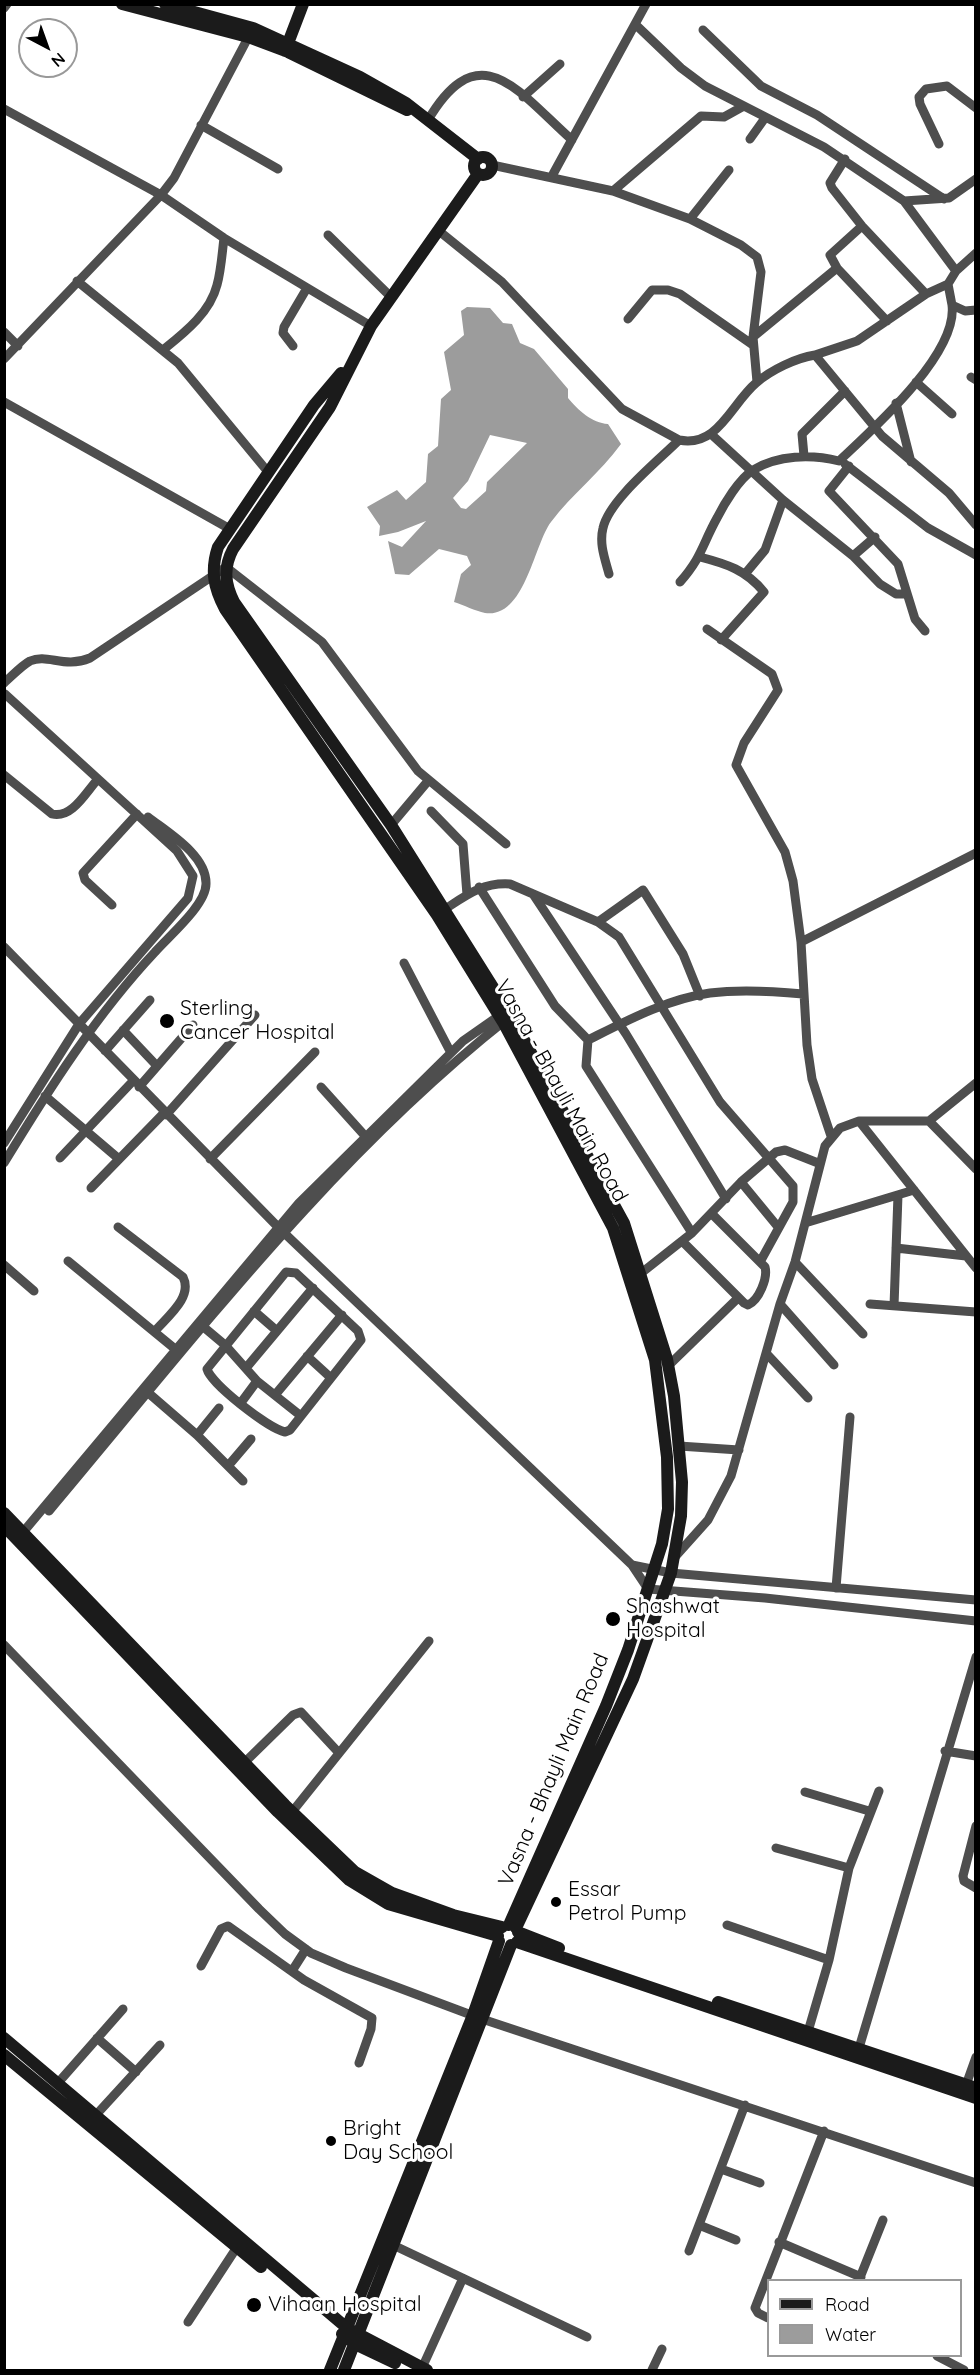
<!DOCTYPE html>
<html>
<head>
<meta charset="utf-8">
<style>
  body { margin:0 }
  #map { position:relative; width:980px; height:2375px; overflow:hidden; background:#fff; font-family:Quicksand,sans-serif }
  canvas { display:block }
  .frame { position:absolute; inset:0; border:6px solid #000; pointer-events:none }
  .legend { position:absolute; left:767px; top:2279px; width:195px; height:78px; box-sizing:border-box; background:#fff; border:2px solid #999; margin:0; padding:8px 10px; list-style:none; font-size:18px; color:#000 }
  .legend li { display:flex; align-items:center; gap:12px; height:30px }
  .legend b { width:30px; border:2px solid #999 }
  .north { position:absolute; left:18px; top:18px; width:60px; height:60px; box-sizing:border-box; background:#fff; border:2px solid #999; border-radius:50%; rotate:139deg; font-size:16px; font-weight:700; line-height:24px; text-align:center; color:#000 }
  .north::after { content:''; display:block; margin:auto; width:21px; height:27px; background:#000; clip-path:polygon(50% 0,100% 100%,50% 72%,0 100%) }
</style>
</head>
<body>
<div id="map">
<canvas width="980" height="2375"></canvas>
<div class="frame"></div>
<ul class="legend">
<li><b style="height:8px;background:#1b1b1b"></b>Road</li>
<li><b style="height:16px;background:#9c9c9c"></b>Water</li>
</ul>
<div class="north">N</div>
</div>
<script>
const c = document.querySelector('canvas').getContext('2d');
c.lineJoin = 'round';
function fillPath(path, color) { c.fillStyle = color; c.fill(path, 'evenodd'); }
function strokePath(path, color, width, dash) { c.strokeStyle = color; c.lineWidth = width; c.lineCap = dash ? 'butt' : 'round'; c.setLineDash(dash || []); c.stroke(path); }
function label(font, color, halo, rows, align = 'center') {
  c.font = font + ' Quicksand,sans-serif'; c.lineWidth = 6; c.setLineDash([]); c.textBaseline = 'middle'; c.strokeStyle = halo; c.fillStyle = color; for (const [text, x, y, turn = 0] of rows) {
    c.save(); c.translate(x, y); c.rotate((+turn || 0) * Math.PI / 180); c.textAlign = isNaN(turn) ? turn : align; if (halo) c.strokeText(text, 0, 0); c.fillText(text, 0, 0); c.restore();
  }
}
const water = new Path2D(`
  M 467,307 L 490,308 L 503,323 L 512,324 L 520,343 L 534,349 L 568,389 L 568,398 C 578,410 592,423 608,424 L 621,444 C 600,473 572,494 551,522 C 534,544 525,619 485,613 C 475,611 464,605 454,602 L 461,574 L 471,565 L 467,556 L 439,549 L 409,575 L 395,574 L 388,541 L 402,547 L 426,521 L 398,532 L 379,536 L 380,526 L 367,507 L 397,490 L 406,500 L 426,482 L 428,454 L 438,446 L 441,399 L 451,390 L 444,352 L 464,335 L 461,311 ZM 490,435 L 527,443 L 487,482 L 486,491 L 466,509 L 461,508 L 453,498 L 468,481 Z`);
const street = new Path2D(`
  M 4,8 L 7,4
  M 636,25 L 681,68 L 705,86 L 824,147 L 904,201 L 956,271 L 948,284 L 926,294 L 857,341 L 815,355
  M 703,30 L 761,86 L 817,115 L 944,199
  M 250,34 L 174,178 L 161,195 L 224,238 L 371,326
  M 523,97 L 560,64
  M 4,109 L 161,195 L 4,359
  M 428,120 C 480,32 519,93 572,140
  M 201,125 L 278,169
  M 750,139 L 765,118
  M 939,144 L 920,104 L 919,97 L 926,89 L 947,86 L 976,108
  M 845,159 L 830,183 L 832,188 L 862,226 L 926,294
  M 492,165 L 613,191 L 690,219 L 741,245 L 757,257 L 761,272 L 753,337 L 757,382
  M 552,176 L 646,4
  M 613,191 L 701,116 L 724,117 L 742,107
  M 904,201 L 949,198 L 976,179
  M 690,219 L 729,170
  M 439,231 L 502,282 L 622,409 L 679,440 C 718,448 731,404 756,383 C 771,370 796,358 815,355 L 882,436 L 949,493 L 976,525
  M 328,235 L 391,297
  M 837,268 L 830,255 L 862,226
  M 956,271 L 976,253
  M 77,281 L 178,363 L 268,472
  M 948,284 L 952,305 L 965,311 L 976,310
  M 628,319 L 652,290 L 668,290 L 680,294 L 753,345
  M 4,332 L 18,346
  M 753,337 L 837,268 L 887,321
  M 293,346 L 283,333 L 284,327 L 307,288
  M 163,350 C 184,333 210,313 217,285 C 221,271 222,254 224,238
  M 971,377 L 976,380
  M 916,382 L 952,414
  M 4,402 L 230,529
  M 896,403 L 911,462
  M 712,435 L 783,500 L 853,556 L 880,584 L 896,594 L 907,594
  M 804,456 L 802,434 L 845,391
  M 845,464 L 928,528 L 976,555
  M 849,466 L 829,491 L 898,564 L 915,619 L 925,631
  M 853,556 L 875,537
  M 700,557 C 727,564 746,570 764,592 L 721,640
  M 609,574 C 605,559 599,544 603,528 C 609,500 658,461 679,440
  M 745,574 L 765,550 L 783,500
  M 680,582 C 702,557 702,545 717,518 C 724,504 739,479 753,470 C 778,455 811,454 839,461 C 873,429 958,354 952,305
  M 707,629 L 772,674 L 778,690 L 744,743 L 736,765 L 785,852 L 793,881 L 801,942 L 807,1045 L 812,1079 L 831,1136
  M 4,683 C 12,676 21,666 30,661 C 48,653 64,669 90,658 L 226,567 L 322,642 L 418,771 L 506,844
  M 4,775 L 52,814 C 72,819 86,792 98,779
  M 431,811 L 463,844 L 467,895
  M 391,825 L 428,781
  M 479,887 L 555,1006 L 588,1040 L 586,1066 L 692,1233
  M 533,894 L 626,1034 L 726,1199
  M 112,905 L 85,880 L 83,873 L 137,814
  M 439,913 C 463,898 480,882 510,884 L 598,922 L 619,937 L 720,1102 L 793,1186 L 793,1202 L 760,1262
  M 598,922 L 643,890 L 683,954 L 700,996
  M 801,942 L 976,853
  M 4,947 L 279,1228 L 632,1565
  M 404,963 L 451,1053
  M 123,1030 L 157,1066
  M 588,1040 C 626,1021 667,999 710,993 C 741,989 772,991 803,994
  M 105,1051 L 150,1000
  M 139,1087 L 193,1025
  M 321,1087 L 366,1137
  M 45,1096 L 119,1159
  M 166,1115 L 255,1015
  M 859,1121 L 976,1268
  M 929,1121 L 976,1169
  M 4,1143 L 79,1024 L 188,898 L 193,876 L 177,851 L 5,694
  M 60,1158 L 133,1081
  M 210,1159 L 315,1052
  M 4,1163 C 49,1089 96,1015 155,952 C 169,936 206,905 206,884 C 207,855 167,832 148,817
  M 741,1182 L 778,1227
  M 91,1188 L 164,1113
  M 805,1223 L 914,1190
  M 118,1227 L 183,1277 C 193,1297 168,1316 155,1331
  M 682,1241 L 744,1303 L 748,1305 C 759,1300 768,1278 765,1267 L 712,1214
  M 896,1248 L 966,1256
  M 68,1261 L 180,1353
  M 795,1262 L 863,1334
  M 4,1265 L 34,1291
  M 286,1272 L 296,1273 L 358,1331 L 361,1340 L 290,1430 L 285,1432 C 268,1428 211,1384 207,1369 Z
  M 640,1274 L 692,1233 L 741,1182 L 776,1152 L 785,1150 L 818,1163
  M 780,1304 L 834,1365
  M 870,1304 L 976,1312
  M 894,1306 L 898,1195
  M 254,1311 L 277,1331
  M 200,1324 L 225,1345 L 257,1381 L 301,1416
  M 766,1353 L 808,1398
  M 307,1356 L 331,1378
  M 668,1366 L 738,1298
  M 246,1368 L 313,1288
  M 145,1390 L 197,1435 L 243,1481
  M 275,1395 L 342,1315
  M 240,1404 L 257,1381
  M 197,1435 L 219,1408
  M 679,1446 L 739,1450
  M 228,1466 L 251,1439
  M 49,1511 C 193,1340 331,1158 507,1019
  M 19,1537 L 299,1203 L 463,1041 L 503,1013
  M 674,1558 L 708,1520 L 731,1476 L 780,1304 L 795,1262 L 825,1146 L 840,1128 L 859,1121 L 929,1121 L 976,1083
  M 836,1588 L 850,1417
  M 976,1600 L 671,1573 L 632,1565 L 648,1589 L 765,1598 L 976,1621
  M 4,1645 L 259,1909 L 285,1934 L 311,1953 L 346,1968 L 482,2019 L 976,2183
  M 945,1751 L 976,1756
  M 245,1762 L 293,1715 L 301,1712 L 339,1753
  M 805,1792 L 869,1811
  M 288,1817 L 429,1641
  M 976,1826 L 963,1876 L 964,1881 L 976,1888
  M 776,1848 L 849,1868
  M 727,1925 L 829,1960
  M 201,1966 L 221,1929 L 228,1926 L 304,1980 L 372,2018 L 371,2029 L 359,2063
  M 292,1971 L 306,1949
  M 807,2035 L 829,1960 L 849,1868 L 879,1791
  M 97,2038 L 136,2072
  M 859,2048 L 976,1657
  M 57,2084 L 123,2009
  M 966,2085 L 976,2057
  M 95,2116 L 160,2045
  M 721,2169 L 760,2183
  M 699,2225 L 736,2240
  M 779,2242 L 861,2277
  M 393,2245 L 587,2337
  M 689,2251 L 745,2105
  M 859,2280 L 883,2220
  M 768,2318 L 758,2313 L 755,2308 L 824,2131
  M 188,2322 L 239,2244
  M 937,2356 L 964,2370
  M 422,2368 L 463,2278
  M 652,2370 L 662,2349`);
const secondary = new Path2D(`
  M 122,4 L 248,37 L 288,52 L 407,110
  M 165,4 L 253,28 L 360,77 L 406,103 L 478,159
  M 285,51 L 303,4
  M474 166a9 9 0 1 1 18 0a9 9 0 1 1-18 0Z
  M 478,174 L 371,326 L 330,407 L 233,549 C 223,568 225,584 234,602 L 391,825 L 511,1016 L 624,1223 L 667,1359 L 674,1396 L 682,1482 L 681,1516 L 671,1573 L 633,1679 L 516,1928
  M 341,373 L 314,405 L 218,547 C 210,571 214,588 225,609 L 437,915 L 503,1022 L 613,1228 L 655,1360 L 667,1457 L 668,1509 L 662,1544 L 628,1650 L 606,1706 L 509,1925
  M 4,1513 L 285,1805 L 355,1872 L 392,1893 L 453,1915 L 502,1927
  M 4,1526 L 278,1812 L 349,1880 L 388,1904 L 498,1936
  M 518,1932 L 559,1948
  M 517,1942 L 976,2098
  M 718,2002 L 976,2088
  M 4,2038 L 347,2328 L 427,2370
  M 4,2055 L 261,2267
  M 342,2334 L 355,2344 L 395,2363
  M 330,2370 L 473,2015 L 499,1941
  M 344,2370 L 511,1945`);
const markers = [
  [167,1021,8,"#000"],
  [613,1619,8,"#000"],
  [556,1902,6,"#000"],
  [331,2141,6,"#000"],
  [254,2305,8,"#000"]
];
const poiNames = [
  ["Sterling",180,1009],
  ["Cancer Hospital",180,1033],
  ["Shashwat",626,1607],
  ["Hospital",626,1631],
  ["Essar",568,1890],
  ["Petrol Pump",568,1914],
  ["Bright",343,2129],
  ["Day School",343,2153],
  ["Vihaan Hospital",268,2305]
];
const streetNames = [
  ["Vasna - Bhayli Main Road",561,1091,61],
  ["Vasna - Bhayli Main Road",554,1770,-67]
];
fillPath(water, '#9c9c9c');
strokePath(street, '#4e4e4e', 9);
strokePath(secondary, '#1b1b1b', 12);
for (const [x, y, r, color] of markers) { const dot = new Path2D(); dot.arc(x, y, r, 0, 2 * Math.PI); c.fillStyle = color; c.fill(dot); strokePath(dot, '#fff', 2); }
label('21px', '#000', '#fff', poiNames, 'left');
label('21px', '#000', '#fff', streetNames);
</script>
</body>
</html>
